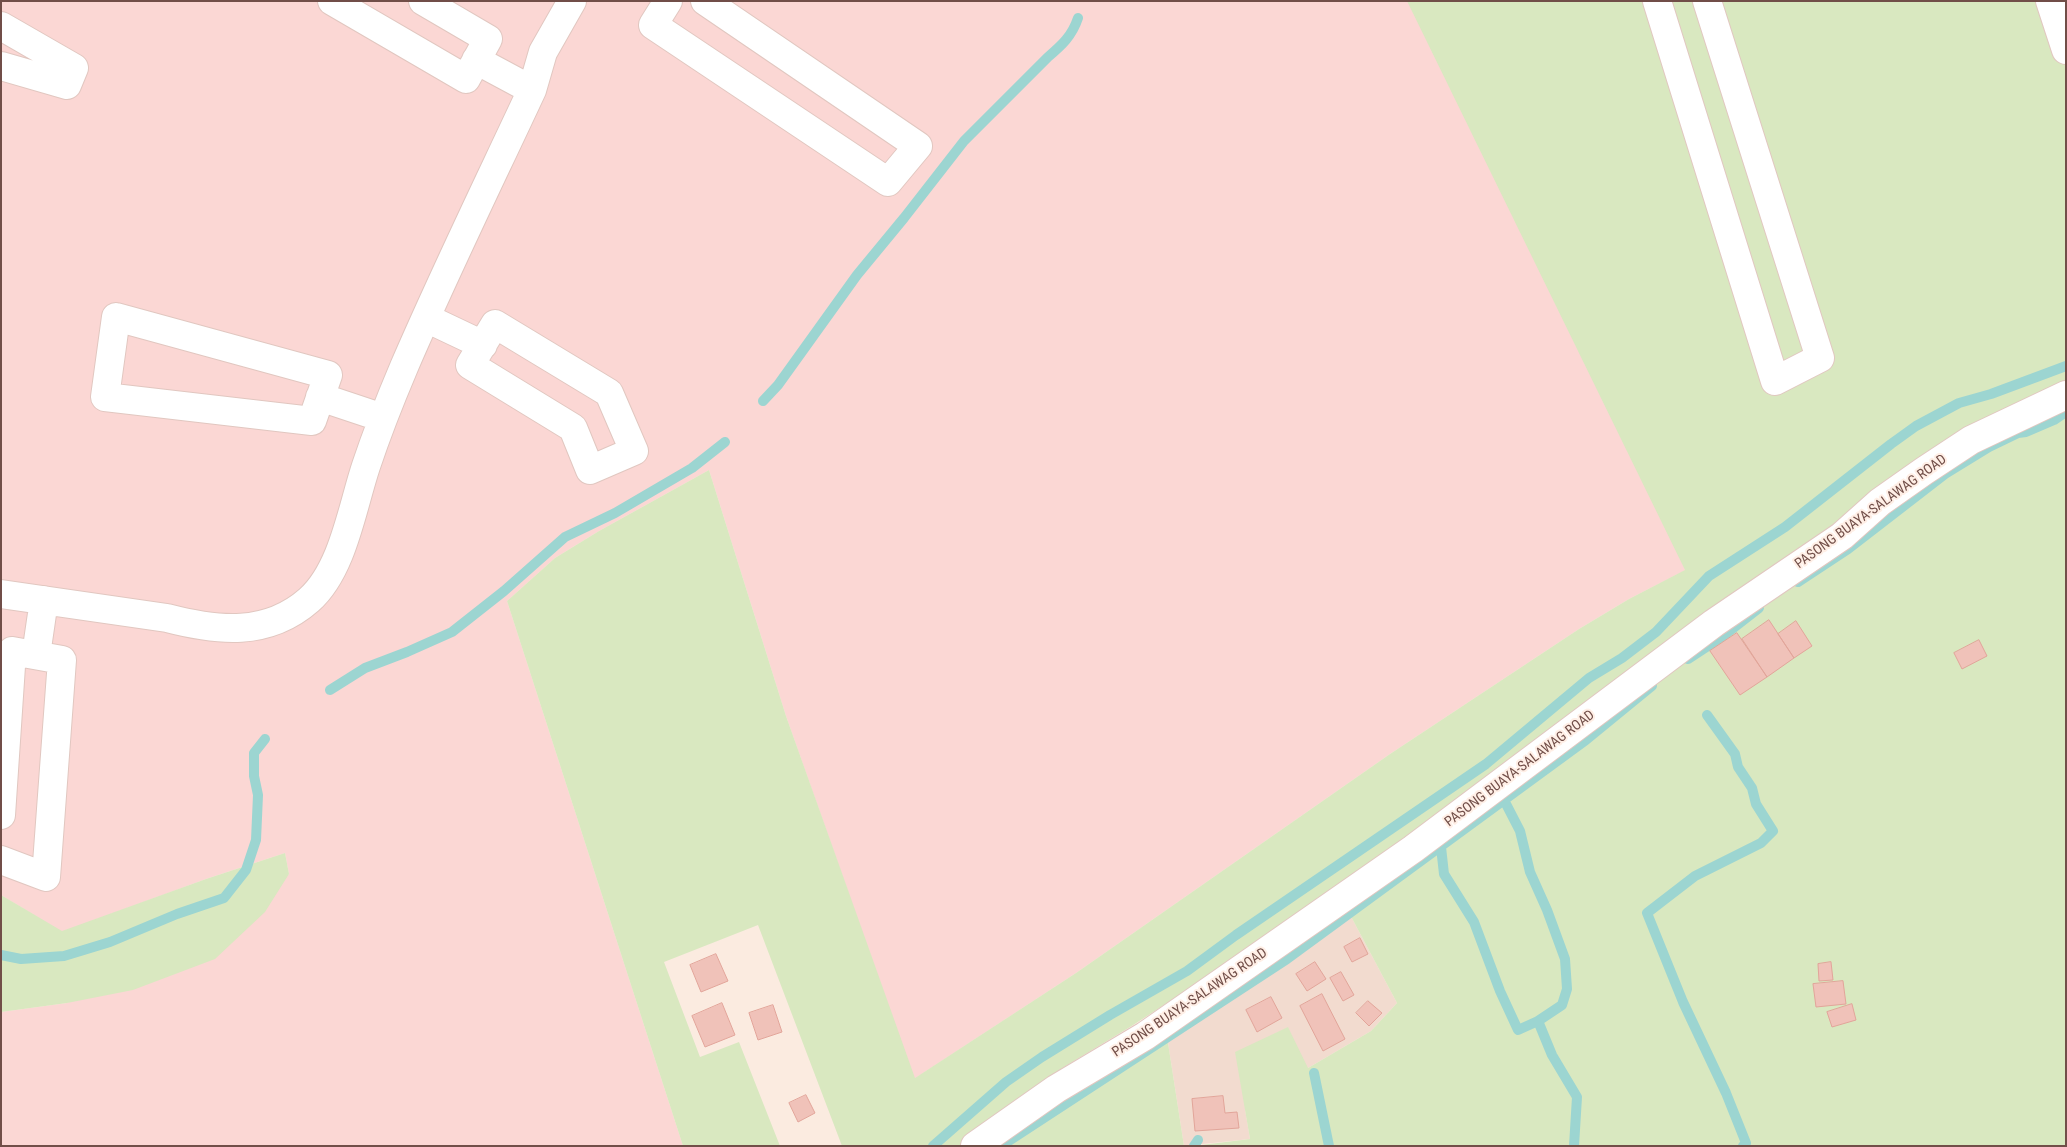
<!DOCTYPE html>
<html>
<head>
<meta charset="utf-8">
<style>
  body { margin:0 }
  #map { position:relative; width:2067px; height:1147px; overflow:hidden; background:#fbebe0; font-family:"Roboto Condensed",sans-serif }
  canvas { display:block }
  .frame { position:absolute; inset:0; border:2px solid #714e48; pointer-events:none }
</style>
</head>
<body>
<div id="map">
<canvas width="2067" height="1147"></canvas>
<div class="frame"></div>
</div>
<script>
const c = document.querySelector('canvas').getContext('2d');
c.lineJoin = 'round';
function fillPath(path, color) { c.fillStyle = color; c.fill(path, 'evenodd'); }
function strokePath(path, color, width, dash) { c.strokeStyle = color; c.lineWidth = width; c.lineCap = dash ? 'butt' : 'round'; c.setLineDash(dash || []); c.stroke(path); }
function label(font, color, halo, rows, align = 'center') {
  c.font = font + ' "Roboto Condensed",sans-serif'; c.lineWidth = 4; c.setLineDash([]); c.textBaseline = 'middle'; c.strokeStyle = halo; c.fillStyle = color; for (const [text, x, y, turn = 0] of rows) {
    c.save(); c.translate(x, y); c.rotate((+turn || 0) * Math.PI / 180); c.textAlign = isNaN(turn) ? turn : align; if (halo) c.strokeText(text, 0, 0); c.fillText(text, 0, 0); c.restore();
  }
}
const residential = new Path2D(`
  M 1347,909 L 1397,1003 L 1371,1031 L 1308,1068 L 1245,1109 L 1250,1139 L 1184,1146 L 1166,1030 Z`);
const commercial = new Path2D(`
  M 1,1 L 2066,1 L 1686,570 L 1629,599 L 1579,629 L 1390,754 L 1076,973 L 914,1079 L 786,716 L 709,470 L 599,531 L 555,558 L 507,601 L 683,1146 L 1,1146 L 1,1012 L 67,1003 L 289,874 L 285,853 L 206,879 L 62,932 L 1,895 Z`);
const green = new Path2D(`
  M 1407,1 L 2066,1 L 2066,390 L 1308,912 L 1130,1027 L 1064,1067 L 1002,1112 L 962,1146 L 842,1146 L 758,925 L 664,962 L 700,1057 L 739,1042 L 780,1146 L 683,1146 L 507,601 L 555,558 L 599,531 L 709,470 L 786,716 L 915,1078 L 1076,973 L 1390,754 L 1579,629 L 1629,599 L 1685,570 Z
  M 2066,402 L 2066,1146 L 1193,1146 L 1250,1139 L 1235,1052 L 1288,1027 L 1308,1068 L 1371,1031 L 1397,1003 L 1347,909 L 1918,485 Z
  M 285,853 L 289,874 L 265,912 L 215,959 L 133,990 L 67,1003 L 1,1012 L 1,895 L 62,931 L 206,879 Z
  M 1166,1030 L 1184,1146 L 987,1146 Z`);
const stream = new Path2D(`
  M 763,401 L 778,385 L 857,275 L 904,218 L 964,141 L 1048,57 C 1062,45 1072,36 1078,18
  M 1798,582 L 1848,549 L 1945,474 L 1989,447 L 2018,433 L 2026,432 L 2054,420 L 2066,412
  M 1688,659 L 1723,636 L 1759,608
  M 330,690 L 365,668 L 407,652 L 452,632 L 504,591 L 565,537 L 615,513 L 692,468 L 725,442
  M 1707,715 L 1735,754 L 1738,767 L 1752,788 L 1756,804 L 1773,831 L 1761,843 L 1695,876 L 1647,913 L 1683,1002 L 1726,1093 L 1746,1143 L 1743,1146
  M 1504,800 L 1520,831 L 1530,872 L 1547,910 L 1565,959 L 1567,989 L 1562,1005 L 1538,1021
  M 1441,847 L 1444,874 L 1474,922 L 1500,991 L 1518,1030 L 1538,1021 L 1552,1055 L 1577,1097 L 1574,1146
  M 1,955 L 21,959 L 64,956 L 110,942 L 177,914 L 224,898 L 246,870 L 256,840 L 258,795 L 254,776 L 254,753 L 265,739
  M 1314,1073 L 1329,1146
  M 933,1146 L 1006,1082 L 1042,1057 L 1110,1015 L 1187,971 L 1236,935 L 1486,764 L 1589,678 L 1622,658 L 1656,632 L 1709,576 L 1785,527 L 1891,444 L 1916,426 L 1959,403 L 1991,394 L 2066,366
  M 1001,1146 L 1287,959 L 1586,740 L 1652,686
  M 1194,1146 L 1198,1140`);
const building = new Path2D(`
  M 1769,620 L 1794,658 L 1767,677 L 1742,639 Z
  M 1796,621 L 1812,646 L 1794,658 L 1778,634 Z
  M 1737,633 L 1767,677 L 1740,695 L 1710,651 Z
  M 1979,640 L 1987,656 L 1962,669 L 1954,653 Z
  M 1360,938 L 1368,954 L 1352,962 L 1344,947 Z
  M 716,954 L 728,981 L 701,992 L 690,965 Z
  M 1315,962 L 1326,979 L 1307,991 L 1296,974 Z
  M 1831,962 L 1833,980 L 1819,981 L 1818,964 Z
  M 1341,972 L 1354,995 L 1343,1001 L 1330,978 Z
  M 1843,981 L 1846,1004 L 1816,1007 L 1813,984 Z
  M 1322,994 L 1345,1039 L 1323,1051 L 1300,1006 Z
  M 1271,997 L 1282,1018 L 1257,1032 L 1246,1010 Z
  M 1368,1001 L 1382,1013 L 1369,1026 L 1356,1013 Z
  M 722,1003 L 735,1035 L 705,1047 L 692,1016 Z
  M 1852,1004 L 1856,1020 L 1832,1027 L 1827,1012 Z
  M 773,1005 L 782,1032 L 758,1040 L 749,1013 Z
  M 806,1095 L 815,1113 L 798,1122 L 789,1103 Z
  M 1223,1096 L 1225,1113 L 1237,1112 L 1239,1128 L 1195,1131 L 1192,1099 Z`);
const minor = new Path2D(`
  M 332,1 L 466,79 L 488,39 L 423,1
  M 668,1 L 653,25 L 888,182 L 918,146 L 705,1
  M 1657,1 L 1775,381 L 1820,358 L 1707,1
  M 2050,1 L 2066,50
  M 1,26 L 74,68 L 67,85 L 1,66
  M 476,60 L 532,90
  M 116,317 L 328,375 L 312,421 L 105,397 Z
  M 426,318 L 483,345
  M 495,324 L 609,393 L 634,451 L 590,470 L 573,428 L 470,365 Z
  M 320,397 L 383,418
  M 1,594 L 167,618 C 217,631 267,637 309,600 C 343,570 352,508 366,466 C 377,433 390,400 404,367 C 444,274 489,182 532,90 L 543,52 L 572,1
  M 36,655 L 44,600
  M 1,815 L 12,651 L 62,660 L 46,877 L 1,860`);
const tertiary = new Path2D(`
  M 975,1146 L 1056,1089 L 1145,1036 L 1413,849 L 1714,623 L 1842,536 L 1880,502 L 1924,471 L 1971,440 L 2066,395`);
const streetNames = [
  ["PASONG BUAYA-SALAWAG ROAD",1871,512,-36],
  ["PASONG BUAYA-SALAWAG ROAD",1520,769,-37],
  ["PASONG BUAYA-SALAWAG ROAD",1190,1003,-34]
];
fillPath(residential, '#f2dbcf');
fillPath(commercial, '#fbd7d4');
fillPath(green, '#d9e8c0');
strokePath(stream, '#9cd5d1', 10);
fillPath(building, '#f0c2b9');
strokePath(building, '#e2a59a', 1);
strokePath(minor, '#e1c7c0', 30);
strokePath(tertiary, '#e1c7c0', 30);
strokePath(minor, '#fff', 28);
strokePath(tertiary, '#fff', 28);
label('14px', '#714e48', '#ffefe6', streetNames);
</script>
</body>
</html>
